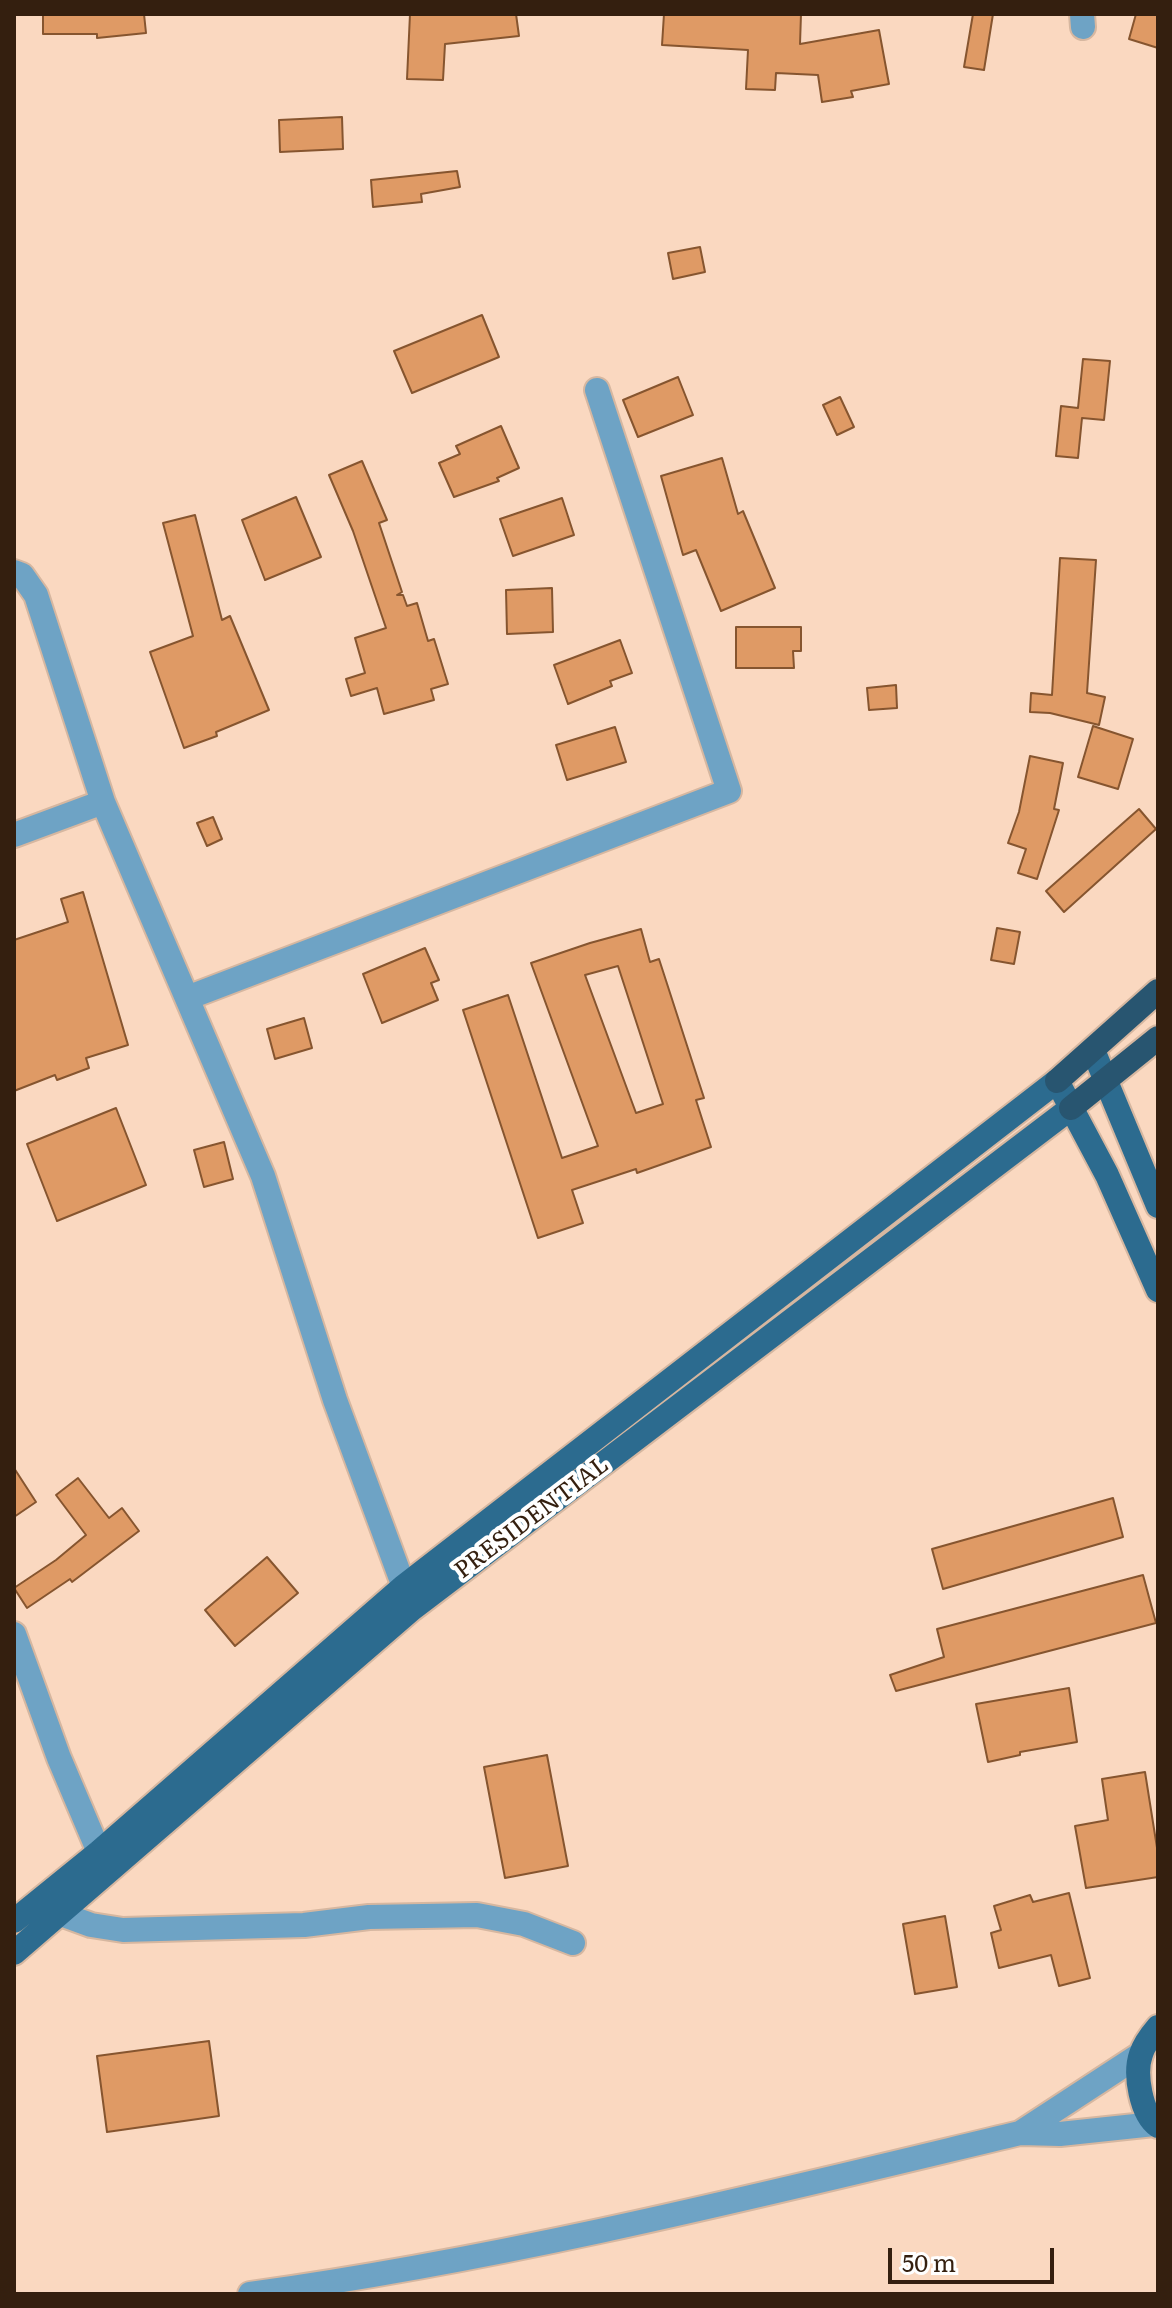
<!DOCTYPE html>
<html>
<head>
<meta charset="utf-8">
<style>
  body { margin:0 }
  #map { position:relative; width:1172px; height:2308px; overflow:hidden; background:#fad8c0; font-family:Literata,serif }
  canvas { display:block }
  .frame { position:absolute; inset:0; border:16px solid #341f0f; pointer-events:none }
  .scale { position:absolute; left:888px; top:2248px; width:166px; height:36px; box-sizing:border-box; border:4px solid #341f0f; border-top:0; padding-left:10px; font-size:24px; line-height:28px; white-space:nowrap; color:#341f0f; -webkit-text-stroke:6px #fff; paint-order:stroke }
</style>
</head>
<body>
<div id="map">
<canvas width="1172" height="2308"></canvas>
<div class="frame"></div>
<div class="scale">50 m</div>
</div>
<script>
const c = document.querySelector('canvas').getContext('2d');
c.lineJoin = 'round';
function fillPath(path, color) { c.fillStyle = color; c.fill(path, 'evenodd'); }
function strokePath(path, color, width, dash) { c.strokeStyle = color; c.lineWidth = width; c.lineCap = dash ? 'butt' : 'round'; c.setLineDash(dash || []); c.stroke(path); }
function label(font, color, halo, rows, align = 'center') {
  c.font = font + ' Literata,serif'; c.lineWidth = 8; c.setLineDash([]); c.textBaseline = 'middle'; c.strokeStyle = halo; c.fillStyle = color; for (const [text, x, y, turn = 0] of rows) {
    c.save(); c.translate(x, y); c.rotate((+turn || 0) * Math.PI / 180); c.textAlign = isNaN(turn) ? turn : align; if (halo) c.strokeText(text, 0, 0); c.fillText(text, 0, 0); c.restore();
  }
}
const building = new Path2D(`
  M 43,14 L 144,14 L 146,33 L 97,38 L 97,34 L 43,34 Z
  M 410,14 L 516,14 L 519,36 L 445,44 L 443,80 L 407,79 Z
  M 664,14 L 801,14 L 800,44 L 879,30 L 889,84 L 851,91 L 853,97 L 822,102 L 818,75 L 776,73 L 775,90 L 746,89 L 748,50 L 662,45 Z
  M 973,14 L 993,14 L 984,70 L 964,67 Z
  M 1136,14 L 1158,14 L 1158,48 L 1129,39 Z
  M 342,117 L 343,149 L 280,152 L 279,120 Z
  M 457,171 L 460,187 L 421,194 L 422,202 L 373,207 L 371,180 Z
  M 700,247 L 705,272 L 673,279 L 668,253 Z
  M 482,315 L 499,357 L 412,393 L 394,351 Z
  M 1083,359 L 1110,361 L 1104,420 L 1082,418 L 1078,458 L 1056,456 L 1061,406 L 1078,408 Z
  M 678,377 L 693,415 L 638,437 L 623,400 Z
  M 840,397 L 854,427 L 837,435 L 823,405 Z
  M 501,426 L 519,468 L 497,478 L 499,481 L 454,497 L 439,463 L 460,454 L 456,446 Z
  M 722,458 L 738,514 L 743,511 L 775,588 L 721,611 L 696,550 L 683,555 L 661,476 Z
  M 362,461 L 387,520 L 379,523 L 402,592 L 397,595 L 403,595 L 407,606 L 417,603 L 428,641 L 434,639 L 448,684 L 431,689 L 434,700 L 384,714 L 377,688 L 351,696 L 346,679 L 365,673 L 355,638 L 386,628 L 353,531 L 329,475 Z
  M 296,497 L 321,557 L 265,580 L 242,520 Z
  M 562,498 L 574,535 L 513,556 L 500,519 Z
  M 195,515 L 222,620 L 230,616 L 269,710 L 216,732 L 217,736 L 184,748 L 150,652 L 193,636 L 163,523 Z
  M 1060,558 L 1096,560 L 1087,693 L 1105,697 L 1099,725 L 1050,713 L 1030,712 L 1031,693 L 1052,695 Z
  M 552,588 L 553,632 L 507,634 L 506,590 Z
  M 736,627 L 801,627 L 801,651 L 793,651 L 794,668 L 736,668 Z
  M 620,640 L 632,673 L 610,681 L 612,686 L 568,704 L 554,665 Z
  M 896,685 L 897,708 L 869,710 L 867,688 Z
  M 1093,726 L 1133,739 L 1118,789 L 1078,777 Z
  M 615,727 L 626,762 L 567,780 L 556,745 Z
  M 1030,756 L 1063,763 L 1054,809 L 1059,810 L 1037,879 L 1018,873 L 1026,849 L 1008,843 L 1019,812 Z
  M 1139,809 L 1156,829 L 1064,912 L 1046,891 Z
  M 213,817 L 222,839 L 207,846 L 197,823 Z
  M 83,892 L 128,1045 L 86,1058 L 89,1068 L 57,1080 L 55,1075 L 14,1091 L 14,940 L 68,922 L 61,899 Z
  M 997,928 L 1020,932 L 1014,964 L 991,960 Z
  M 641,929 L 650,962 L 659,959 L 704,1098 L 696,1100 L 711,1147 L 637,1173 L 636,1169 L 572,1190 L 583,1223 L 538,1238 L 463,1010 L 508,995 L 562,1158 L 598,1146 L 531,963 L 590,943 ZM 618,966 L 663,1104 L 636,1113 L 585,975 Z
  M 425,948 L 439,980 L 431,983 L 438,1000 L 382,1023 L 363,974 Z
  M 304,1018 L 312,1048 L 275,1059 L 267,1029 Z
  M 116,1108 L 146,1185 L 57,1221 L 27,1144 Z
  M 224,1142 L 233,1179 L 204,1187 L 194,1150 Z
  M 14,1468 L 36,1502 L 14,1517 Z
  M 78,1478 L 109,1518 L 122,1508 L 139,1531 L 72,1582 L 70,1579 L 27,1608 L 14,1588 L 56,1560 L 86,1535 L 56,1495 Z
  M 1113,1498 L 1123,1537 L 943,1589 L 932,1549 Z
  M 267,1557 L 298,1593 L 235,1646 L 205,1610 Z
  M 1143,1575 L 1156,1623 L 896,1691 L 890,1675 L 944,1657 L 937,1629 Z
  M 1069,1688 L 1077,1742 L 1020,1752 L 1020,1755 L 988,1762 L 976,1704 Z
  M 547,1755 L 568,1866 L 505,1878 L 484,1767 Z
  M 1145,1772 L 1158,1854 L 1158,1877 L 1086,1888 L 1075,1826 L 1108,1820 L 1102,1779 Z
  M 1069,1893 L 1090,1978 L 1059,1986 L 1051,1955 L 999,1968 L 991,1933 L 1001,1930 L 994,1906 L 1030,1895 L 1033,1902 Z
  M 945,1916 L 957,1987 L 915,1994 L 903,1924 Z
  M 209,2041 L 219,2116 L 107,2132 L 97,2056 Z`);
const minor = new Path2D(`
  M 1082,14 L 1083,27
  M 14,572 L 22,575 L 36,595 L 103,802 L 263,1176 L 335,1400 L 410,1603
  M 14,835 L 103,802
  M 187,998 L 729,791 L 597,390
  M 14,1634 L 59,1758 L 99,1852
  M 61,1914 L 91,1925 L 123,1930 L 304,1925 L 369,1917 L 477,1915 L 524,1924 L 573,1943
  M 1020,2133 L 1141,2054
  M 250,2294 C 510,2258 765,2194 1020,2133 L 1060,2134 L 1154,2124`);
const major = new Path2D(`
  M 1093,1050 L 1158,1206
  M 14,1921 L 99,1852 L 403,1587 L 1057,1081 L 1107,1175 L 1158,1290
  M 14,1953 L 412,1609 L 1071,1108
  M 1158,2027 C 1152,2034 1144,2045 1141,2054 C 1134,2074 1141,2114 1158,2126`);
const highway = new Path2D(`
  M 1057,1081 L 1158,991
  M 1071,1108 L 1158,1038`);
const streetNames = [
  ["PRESIDENTIAL",532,1518,-37]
];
fillPath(building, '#df9a65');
strokePath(building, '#86552f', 2);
strokePath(minor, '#d6b7a0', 28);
strokePath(major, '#d6b7a0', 28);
strokePath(highway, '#d6b7a0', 28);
strokePath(minor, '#6ea3c5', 24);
strokePath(major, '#2c6b8f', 24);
strokePath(highway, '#285570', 24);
label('24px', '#341f0f', '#fff', streetNames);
</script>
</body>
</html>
